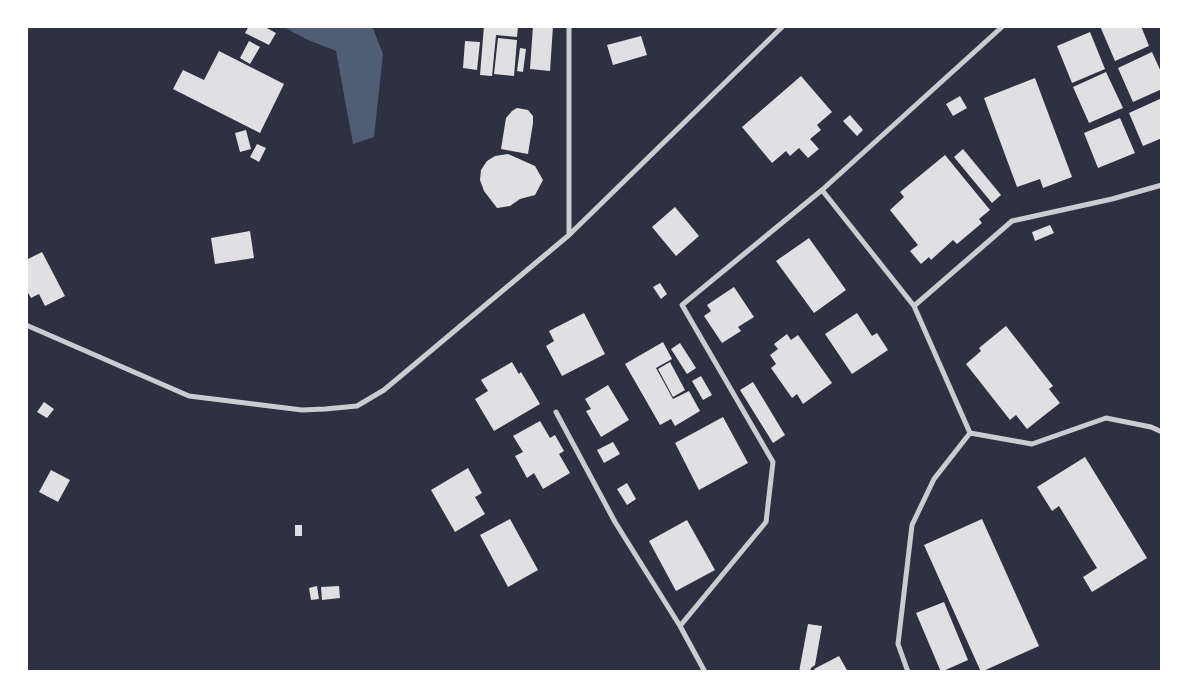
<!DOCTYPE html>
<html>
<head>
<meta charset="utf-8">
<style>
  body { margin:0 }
  #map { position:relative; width:1188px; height:698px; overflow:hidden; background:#2d3142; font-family:"Times New Roman",serif }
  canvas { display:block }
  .frame { position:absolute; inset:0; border:28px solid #fff; pointer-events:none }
</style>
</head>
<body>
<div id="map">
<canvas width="1188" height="698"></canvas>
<div class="frame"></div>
</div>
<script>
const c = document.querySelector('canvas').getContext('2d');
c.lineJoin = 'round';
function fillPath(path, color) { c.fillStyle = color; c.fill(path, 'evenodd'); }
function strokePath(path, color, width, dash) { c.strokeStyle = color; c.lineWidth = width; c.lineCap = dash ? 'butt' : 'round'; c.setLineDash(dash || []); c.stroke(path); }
const water = new Path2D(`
  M 282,26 L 372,26 L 383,54 L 374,137 L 353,144 L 336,51 L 306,39 Z`);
const building = new Path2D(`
  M 249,26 L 263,26 L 276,33 L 269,45 L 245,33 Z
  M 484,26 L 518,26 L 517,37 L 496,35 L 492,76 L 480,75 Z
  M 533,26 L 553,26 L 550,71 L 530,69 Z
  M 1100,26 L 1141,26 L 1149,46 L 1115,61 Z
  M 1090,32 L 1105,69 L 1072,83 L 1057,46 Z
  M 641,36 L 647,55 L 613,65 L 607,45 Z
  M 498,38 L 517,40 L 514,76 L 494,74 Z
  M 249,41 L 260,47 L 250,64 L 240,58 Z
  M 465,41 L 480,42 L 477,70 L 463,68 Z
  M 520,48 L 526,49 L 523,72 L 517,71 Z
  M 219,51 L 284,84 L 260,133 L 173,89 L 183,70 L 204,80 Z
  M 1152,52 L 1162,74 L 1162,89 L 1133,102 L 1118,68 Z
  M 1106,72 L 1123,108 L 1089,123 L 1073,87 Z
  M 801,76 L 832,112 L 817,125 L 821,130 L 810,139 L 819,149 L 808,158 L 799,148 L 790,156 L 786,151 L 772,163 L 742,127 Z
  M 1035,78 L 1072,177 L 1043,188 L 1040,179 L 1017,187 L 984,98 Z
  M 960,96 L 967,108 L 953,116 L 946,104 Z
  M 1162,98 L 1162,138 L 1143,146 L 1129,113 Z
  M 517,108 L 528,110 L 533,116 L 533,123 L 528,154 L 501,149 L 506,118 L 512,111 Z
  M 850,115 L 863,130 L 857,136 L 843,121 Z
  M 1120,118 L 1135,153 L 1098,168 L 1084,133 Z
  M 246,130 L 251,149 L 240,152 L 235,133 Z
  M 257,144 L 266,148 L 259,162 L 250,157 Z
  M 963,149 L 1001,195 L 992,203 L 954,157 Z
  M 508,154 L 535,166 L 543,180 L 535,195 L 520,199 L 510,206 L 497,208 L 484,191 L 480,180 L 481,170 L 487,161 L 495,156 Z
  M 945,155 L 990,210 L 979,219 L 982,223 L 957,244 L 953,240 L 931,260 L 929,257 L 921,264 L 910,251 L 918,245 L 890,210 L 904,197 L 900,192 Z
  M 675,207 L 699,236 L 676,256 L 652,227 Z
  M 1050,225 L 1054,233 L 1035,241 L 1032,232 Z
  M 250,231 L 254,258 L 215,264 L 211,238 Z
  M 809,238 L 846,290 L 814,313 L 776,261 Z
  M 42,252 L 65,296 L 45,306 L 39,294 L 31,298 L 26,289 L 26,260 Z
  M 660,283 L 667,294 L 661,299 L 653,287 Z
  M 734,287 L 754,317 L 738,327 L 741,331 L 722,343 L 704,316 L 711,311 L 707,305 Z
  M 584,313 L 605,354 L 562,376 L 546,346 L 554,341 L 549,331 Z
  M 857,313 L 872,336 L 877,333 L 888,350 L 852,374 L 825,334 Z
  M 1006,326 L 1053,386 L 1049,389 L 1060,403 L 1027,429 L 1016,415 L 1010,420 L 966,364 L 981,351 L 979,348 Z
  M 787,334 L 791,340 L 798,335 L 832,383 L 803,404 L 797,394 L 792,398 L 771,368 L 776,364 L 770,355 L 778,349 L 774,344 Z
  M 663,342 L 672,359 L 656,368 L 673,399 L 689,391 L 700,411 L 675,426 L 671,419 L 660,425 L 625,364 Z
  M 680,343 L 696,368 L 687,374 L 671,349 Z
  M 512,362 L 519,374 L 521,372 L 540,404 L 494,431 L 475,399 L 488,391 L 481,380 Z
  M 670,362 L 685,390 L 673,397 L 658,369 Z
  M 701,376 L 712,395 L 703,400 L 692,381 Z
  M 753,382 L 785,435 L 773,443 L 740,390 Z
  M 608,385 L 629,420 L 601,437 L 586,411 L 591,409 L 585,399 Z
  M 44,402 L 54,409 L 47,418 L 37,412 Z
  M 723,417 L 748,463 L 699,490 L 675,443 Z
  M 540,421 L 550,438 L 555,435 L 564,451 L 559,454 L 570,473 L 543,489 L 534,473 L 527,478 L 515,456 L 523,452 L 513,436 Z
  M 613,442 L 620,454 L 604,463 L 597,450 Z
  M 1085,457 L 1147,558 L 1092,592 L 1083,577 L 1097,568 L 1059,506 L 1052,511 L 1037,487 Z
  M 468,468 L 482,493 L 475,497 L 485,514 L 455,532 L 431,490 Z
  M 51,470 L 70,480 L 58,502 L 39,492 Z
  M 627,483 L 636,499 L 627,505 L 617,489 Z
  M 510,519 L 538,570 L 508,587 L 480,535 Z
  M 982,519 L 1039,646 L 981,672 L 924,545 Z
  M 687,520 L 715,570 L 676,591 L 649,541 Z
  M 295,525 L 302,525 L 302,536 L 295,536 Z
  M 317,586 L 319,599 L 311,600 L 309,588 Z
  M 339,586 L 340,598 L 322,600 L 321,587 Z
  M 944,602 L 968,660 L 941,672 L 916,613 Z
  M 808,624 L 822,626 L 815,665 L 811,668 L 810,672 L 799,672 Z
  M 839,656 L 848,672 L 816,672 L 814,669 Z`);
const minor = new Path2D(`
  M 822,190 L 914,306 L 970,433 L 934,479 L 912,525 L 898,644 L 908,672
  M 569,235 L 569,26
  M 914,306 L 1012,221 L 1112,199 L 1162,185
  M 26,325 L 189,396 L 302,410 L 325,409 L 357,406 L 384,390 L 569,235 L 783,26
  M 556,412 L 615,522 L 680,626 L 705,672
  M 970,433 L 1032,444 L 1106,418 L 1151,427 L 1162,432
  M 680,626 L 766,522 L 773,462 L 682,305 L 822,190 L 1003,26`);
fillPath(water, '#4f5d75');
fillPath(building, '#e0e0e3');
strokePath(minor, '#caccd0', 5);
</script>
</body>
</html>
